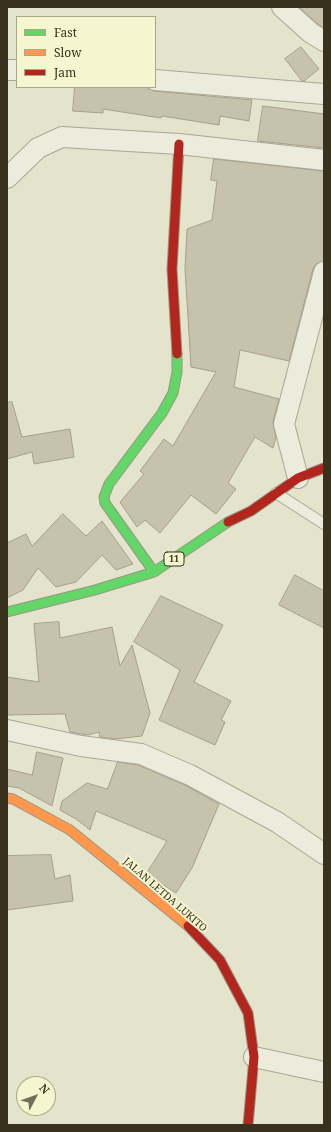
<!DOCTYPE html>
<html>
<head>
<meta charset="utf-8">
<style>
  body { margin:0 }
  #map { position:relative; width:331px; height:1132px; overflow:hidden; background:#e4e3cc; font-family:"Noto Serif",serif }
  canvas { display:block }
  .frame { position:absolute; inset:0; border:8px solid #37311d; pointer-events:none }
  .legend { position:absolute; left:16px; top:16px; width:140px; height:72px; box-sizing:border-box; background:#f5f5d0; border:1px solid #a9a788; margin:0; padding:5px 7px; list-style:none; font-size:12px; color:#37311d }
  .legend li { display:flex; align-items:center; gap:8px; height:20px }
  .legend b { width:20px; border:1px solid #a9a788 }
  .north { position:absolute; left:16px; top:1076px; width:40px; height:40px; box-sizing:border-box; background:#f5f5d0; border:1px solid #a9a788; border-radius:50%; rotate:49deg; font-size:11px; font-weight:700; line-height:16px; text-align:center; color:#37311d }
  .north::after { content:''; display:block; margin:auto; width:14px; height:18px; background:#746f5a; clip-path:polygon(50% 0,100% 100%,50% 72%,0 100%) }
</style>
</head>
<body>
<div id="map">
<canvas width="331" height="1132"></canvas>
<div class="frame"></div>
<ul class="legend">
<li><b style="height:5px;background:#63d668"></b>Fast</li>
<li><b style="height:5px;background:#ff974d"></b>Slow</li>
<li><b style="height:5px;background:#b3261e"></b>Jam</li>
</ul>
<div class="north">N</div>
</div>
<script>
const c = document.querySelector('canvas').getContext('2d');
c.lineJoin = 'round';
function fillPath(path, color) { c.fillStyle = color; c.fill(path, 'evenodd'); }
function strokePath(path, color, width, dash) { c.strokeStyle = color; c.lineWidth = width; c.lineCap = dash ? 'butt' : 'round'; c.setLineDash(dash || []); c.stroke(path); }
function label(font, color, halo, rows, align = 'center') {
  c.font = font + ' "Noto Serif",serif'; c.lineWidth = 4; c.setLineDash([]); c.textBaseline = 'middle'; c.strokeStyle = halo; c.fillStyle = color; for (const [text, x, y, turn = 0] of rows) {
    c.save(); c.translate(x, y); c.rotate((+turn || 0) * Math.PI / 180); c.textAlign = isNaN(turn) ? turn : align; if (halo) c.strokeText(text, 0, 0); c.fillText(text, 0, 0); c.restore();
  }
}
const building = new Path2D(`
  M 299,7 L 324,7 L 324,28 L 318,24 Z
  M 301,47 L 319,69 L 304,81 L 302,81 L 285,59 Z
  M 75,87 L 146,87 L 154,91 L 252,100 L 249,121 L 220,116 L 219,125 L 162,116 L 161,118 L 103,109 L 103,113 L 73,111 Z
  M 263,106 L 324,114 L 324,148 L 258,141 Z
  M 214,159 L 324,171 L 324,261 L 316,264 L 313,269 L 289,361 L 240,350 L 234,387 L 279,399 L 273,421 L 276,438 L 273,448 L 255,437 L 228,483 L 236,489 L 216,514 L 191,495 L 160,533 L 145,520 L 137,527 L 120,502 L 144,474 L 140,471 L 164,439 L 173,446 L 216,372 L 191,367 L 185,269 L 187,229 L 212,220 L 217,181 L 211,180 Z
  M 12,402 L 22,437 L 70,429 L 74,457 L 34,464 L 32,452 L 7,459 L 7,403 Z
  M 63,514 L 86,536 L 102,521 L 133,564 L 116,570 L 102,555 L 76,582 L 56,587 L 38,568 L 23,590 L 7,598 L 7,543 L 26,534 L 32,546 Z
  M 295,575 L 324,591 L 324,628 L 279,605 Z
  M 161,596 L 223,625 L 194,682 L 231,701 L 221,720 L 225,722 L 215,745 L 159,720 L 180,670 L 134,642 Z
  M 59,622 L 60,638 L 112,627 L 120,666 L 132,645 L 150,713 L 142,736 L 116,739 L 100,737 L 99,732 L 88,735 L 70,732 L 65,714 L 7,715 L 7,677 L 39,682 L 34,624 Z
  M 37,752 L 63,758 L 52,806 L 19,788 L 7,786 L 7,769 L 32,775 Z
  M 118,762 L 138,765 L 185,785 L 219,804 L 192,868 L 176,893 L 146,874 L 167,841 L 96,811 L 90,830 L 76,819 L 60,810 L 62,801 L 87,783 L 107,789 Z
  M 51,855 L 55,879 L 70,875 L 73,901 L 7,910 L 7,856 Z`);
const lane = new Path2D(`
  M 276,493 L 324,524`);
const street = new Path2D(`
  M 282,7 L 311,33 L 324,41
  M 7,70 L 17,70
  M 155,80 L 324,94
  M 7,178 L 38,148 L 62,137 L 179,144 L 324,160
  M 298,478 L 284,424 L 324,272
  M 7,730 L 81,746 L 141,754 L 190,775 L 277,822 L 324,854
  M 254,1057 L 324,1072`);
const fast = new Path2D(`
  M 154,572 L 105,503 L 104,497 L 109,484 L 162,413 L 173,393 L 177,372 L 177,354
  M 7,612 L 95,590 L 154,572 L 228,522`);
const slow = new Path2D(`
  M 7,798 L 13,799 L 70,830 L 188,926`);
const jam = new Path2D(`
  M 177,354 L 172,269 L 179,144
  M 228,522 L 251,511 L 298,478 L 324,468
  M 188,926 L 220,960 L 248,1013 L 254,1057 L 248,1125`);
const shields = [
  [174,559,20]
];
const shieldNames = [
  ["11",174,559]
];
const streetNames = [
  ["JALAN LETDA LUKITO",165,895,41]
];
fillPath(building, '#c7c2ac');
strokePath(building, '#a49f8b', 1);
strokePath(lane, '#a9a694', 12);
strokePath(street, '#a9a694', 22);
strokePath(fast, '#989685', 11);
strokePath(slow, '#989685', 11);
strokePath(jam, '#989685', 11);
strokePath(lane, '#ececdd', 10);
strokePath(street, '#ececdd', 20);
strokePath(fast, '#63d668', 9);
strokePath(slow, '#ff974d', 9);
strokePath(jam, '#b3261e', 9);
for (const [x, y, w] of shields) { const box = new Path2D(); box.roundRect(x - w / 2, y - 7, w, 14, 3); c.fillStyle = '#f5f5d0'; c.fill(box); strokePath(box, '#37311d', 1); }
label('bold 9px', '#37311d', null, shieldNames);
label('10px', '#37311d', '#f5f5d0', streetNames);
</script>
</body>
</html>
